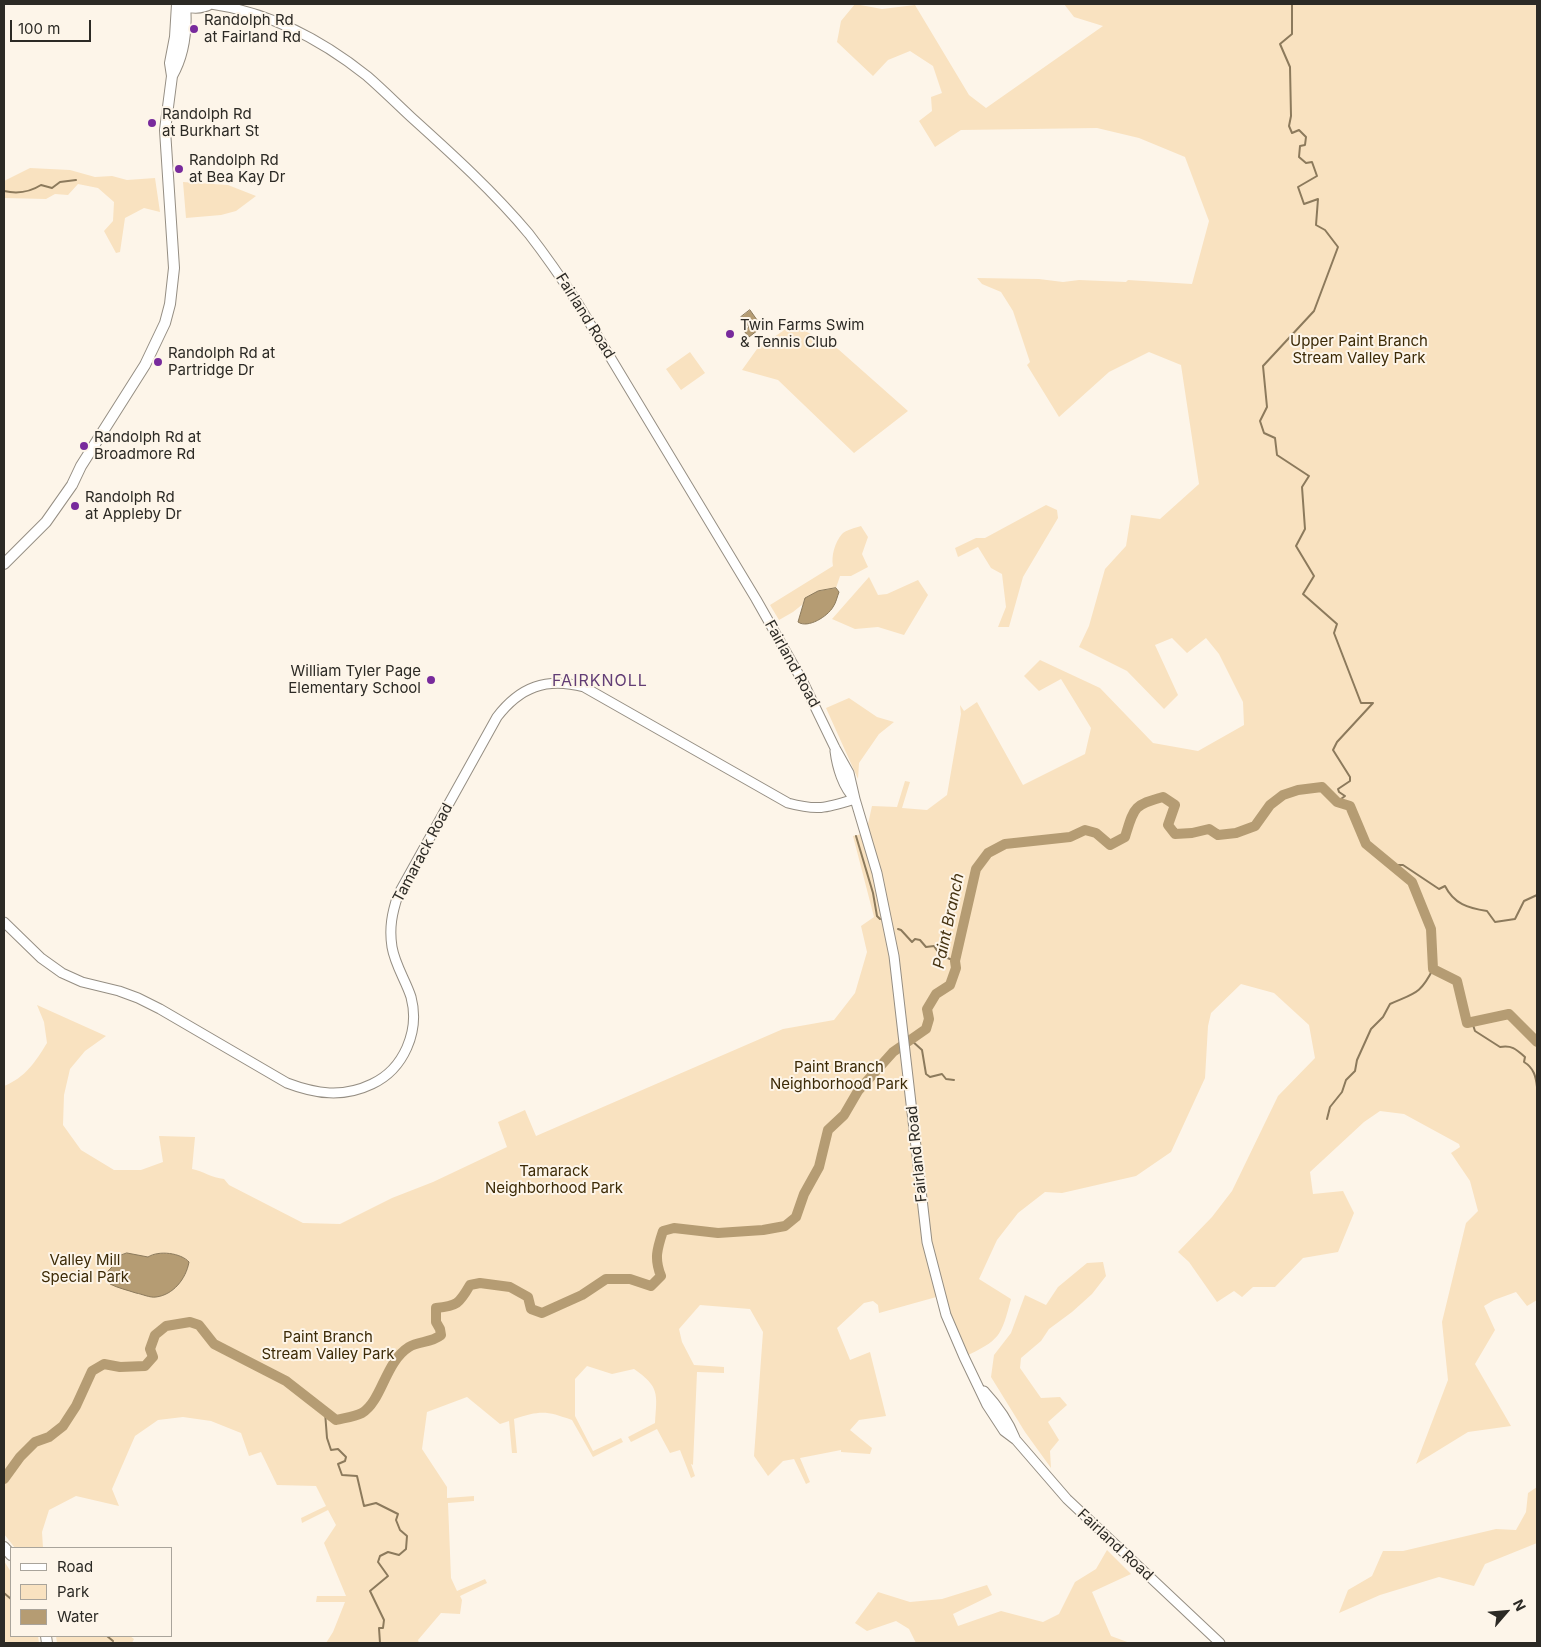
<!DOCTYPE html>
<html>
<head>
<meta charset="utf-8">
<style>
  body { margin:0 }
  #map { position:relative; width:1541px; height:1647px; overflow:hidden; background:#fdf5e9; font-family:Inter,sans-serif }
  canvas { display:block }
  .frame { position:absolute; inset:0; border:5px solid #2c2a25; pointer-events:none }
  .legend { position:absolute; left:10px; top:1547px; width:162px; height:90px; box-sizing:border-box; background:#fdf5e9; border:1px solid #a9a49b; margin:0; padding:6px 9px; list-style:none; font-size:15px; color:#2c2a25 }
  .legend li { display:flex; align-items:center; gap:10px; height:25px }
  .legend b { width:25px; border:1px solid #a9a49b }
  .north { position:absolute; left:1481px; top:1587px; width:50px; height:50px; -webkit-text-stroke:4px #fdf5e9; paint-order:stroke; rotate:63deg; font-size:14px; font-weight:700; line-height:20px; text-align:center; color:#2c2a25 }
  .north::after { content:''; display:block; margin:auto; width:18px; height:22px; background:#2c2a25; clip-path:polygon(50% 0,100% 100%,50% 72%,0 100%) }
  .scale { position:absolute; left:10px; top:20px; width:81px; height:22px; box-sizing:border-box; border:2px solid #2c2a25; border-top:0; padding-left:6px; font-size:15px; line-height:18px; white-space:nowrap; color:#2c2a25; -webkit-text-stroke:4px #fdf5e9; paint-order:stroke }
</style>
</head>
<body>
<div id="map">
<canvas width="1541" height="1647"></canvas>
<div class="frame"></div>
<ul class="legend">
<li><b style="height:6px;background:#fff"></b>Road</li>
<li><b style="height:14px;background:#f9e2c0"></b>Park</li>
<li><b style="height:14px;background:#b59c73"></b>Water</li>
</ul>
<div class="north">N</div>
<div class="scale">100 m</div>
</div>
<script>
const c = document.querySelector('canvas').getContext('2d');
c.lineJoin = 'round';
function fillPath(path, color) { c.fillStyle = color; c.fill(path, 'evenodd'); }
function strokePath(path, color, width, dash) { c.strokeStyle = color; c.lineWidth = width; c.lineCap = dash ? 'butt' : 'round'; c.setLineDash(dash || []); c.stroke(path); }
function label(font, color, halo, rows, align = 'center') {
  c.font = font + ' Inter,sans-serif'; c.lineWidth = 4; c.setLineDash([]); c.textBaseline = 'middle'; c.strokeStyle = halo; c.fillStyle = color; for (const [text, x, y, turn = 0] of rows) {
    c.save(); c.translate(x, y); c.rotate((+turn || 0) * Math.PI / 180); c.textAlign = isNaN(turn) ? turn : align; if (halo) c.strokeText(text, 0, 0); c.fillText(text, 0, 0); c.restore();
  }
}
const green = new Path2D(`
  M 855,4 L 882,9 L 915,5 L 969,95 L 986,108 L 1103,26 L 1074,17 L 1064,4 L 1537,4 L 1537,1300 L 1527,1306 L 1516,1292 L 1494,1300 L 1484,1306 L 1495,1330 L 1475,1364 L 1511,1426 L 1468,1432 L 1416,1464 L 1448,1380 L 1442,1322 L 1466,1223 L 1478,1211 L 1470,1181 L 1451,1153 L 1460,1147 L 1459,1144 L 1404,1114 L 1380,1111 L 1364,1122 L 1310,1172 L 1313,1194 L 1343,1191 L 1354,1213 L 1338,1252 L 1303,1258 L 1275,1287 L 1253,1287 L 1242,1297 L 1234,1291 L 1217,1302 L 1189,1262 L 1178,1252 L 1212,1217 L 1232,1191 L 1278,1096 L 1315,1058 L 1309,1025 L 1274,993 L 1241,984 L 1211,1013 L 1208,1026 L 1205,1078 L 1171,1152 L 1136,1176 L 1062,1193 L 1045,1192 L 1018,1213 L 997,1240 L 979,1279 L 1011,1299 C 1001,1337 1000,1340 964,1357 L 940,1296 L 879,1313 L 878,1305 L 873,1301 L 864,1303 L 837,1328 L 850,1360 L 870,1352 L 886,1416 L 859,1420 L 850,1430 L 872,1448 L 870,1454 L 841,1452 L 841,1450 L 800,1458 L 810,1482 L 806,1484 L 794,1459 L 783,1461 L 768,1476 L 754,1456 L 763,1332 L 750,1309 L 700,1305 L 679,1329 L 682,1342 L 694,1365 L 724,1367 L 724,1373 L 697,1372 L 693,1465 L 691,1464 L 695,1476 L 691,1478 L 680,1450 L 670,1453 L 657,1429 L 631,1442 L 628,1437 L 655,1423 C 657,1394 660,1387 634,1369 L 612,1374 L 587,1366 L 575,1379 L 575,1416 L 593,1451 L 621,1438 L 623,1442 L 593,1457 L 572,1420 C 547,1411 541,1410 514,1419 L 517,1453 L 512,1453 L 509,1421 L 500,1424 L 467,1397 L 427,1412 L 422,1449 L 447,1487 L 447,1498 L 474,1496 L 474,1501 L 448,1503 L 451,1578 L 457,1591 L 485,1579 L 487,1583 L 460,1596 L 462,1600 L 460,1614 L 441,1613 L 418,1640 L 419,1643 L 326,1643 L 333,1632 L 345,1602 L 316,1602 L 317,1596 L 346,1596 L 324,1543 L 336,1525 L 328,1510 L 302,1523 L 301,1518 L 326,1506 L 316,1486 L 277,1485 L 261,1452 L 249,1456 L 241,1433 L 211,1421 L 183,1417 L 158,1420 L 135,1436 L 112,1489 L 119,1506 L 76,1496 L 49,1510 L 42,1532 L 43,1548 L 15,1548 L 4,1534 L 4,1086 C 25,1078 36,1061 47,1043 L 44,1022 L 37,1005 L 106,1036 L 85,1051 L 70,1069 L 64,1095 L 63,1125 L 81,1150 L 114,1170 L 141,1170 L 163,1162 L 159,1136 L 195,1137 L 192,1169 C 203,1171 212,1178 224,1179 L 229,1185 L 303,1223 L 340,1224 L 392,1198 L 433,1182 L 507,1147 L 498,1122 L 525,1110 L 536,1136 L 783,1029 L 834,1020 L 855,993 L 867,952 L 861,926 L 874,917 L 853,836 L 866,833 L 872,806 L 897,807 L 905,781 L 910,782 L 902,808 L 927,810 L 947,795 L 961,714 L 960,705 L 964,711 L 977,702 L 1023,785 L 1085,754 L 1091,728 L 1061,679 L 1039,691 L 1024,676 L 1040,660 L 1100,688 L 1153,743 L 1198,751 L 1244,725 L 1243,702 L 1219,654 L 1206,638 L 1187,653 L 1172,638 L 1155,645 L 1178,695 L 1164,709 L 1127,671 L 1079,647 L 1089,626 L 1105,569 L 1126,546 L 1131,515 L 1160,519 L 1199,484 L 1181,365 L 1149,352 L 1109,372 L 1059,417 L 1027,365 L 1030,362 L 1013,311 L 1001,292 L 982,284 L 977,278 L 1039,279 L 1063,282 L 1079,280 L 1126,282 L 1128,280 L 1192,284 L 1209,221 L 1185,157 L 1139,138 L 1097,128 L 961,130 L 935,147 L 919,121 L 932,111 L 931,97 L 942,93 L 933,66 L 910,51 L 888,60 L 873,76 L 837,42 L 841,21 Z
  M 30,168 L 70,170 L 95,177 L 112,176 L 127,180 L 155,178 L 160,212 L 144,208 L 125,218 L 120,252 L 116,253 L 104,231 L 113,221 L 114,202 L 98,188 L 78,184 L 68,195 L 55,194 L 46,199 L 4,198 L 4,181 Z
  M 183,182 L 228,185 L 256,196 L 236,211 L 221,215 L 186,218 Z
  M 797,321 L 807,332 L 838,349 L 908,411 L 854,453 L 778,380 L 742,370 L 757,349 Z
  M 690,352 L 705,373 L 681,390 L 666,369 Z
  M 1046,505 L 1057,510 L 1058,518 L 1023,577 L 1009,627 L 998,627 L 1006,607 L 1002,574 L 991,568 L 978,547 L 958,557 L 955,548 L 976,538 L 985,538 Z
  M 861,526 L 868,537 L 862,554 L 868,567 L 851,576 L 840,576 L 836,588 L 818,591 L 805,598 L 803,604 L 793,612 L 779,620 L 770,605 L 833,566 C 831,556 835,542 842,534 C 846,530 855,528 861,526 Z
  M 869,577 L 878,595 L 887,594 L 918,580 L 928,595 L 904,635 L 878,627 L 855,629 L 832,619 Z
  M 849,698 L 877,717 L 894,722 L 879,734 L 859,763 L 858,779 L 826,708 Z
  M 1103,1262 L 1106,1276 L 1092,1294 L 1072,1312 L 1049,1329 L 1041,1341 L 1021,1358 L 1020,1368 L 1041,1398 L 1060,1397 L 1067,1405 L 1048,1422 L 1059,1440 L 1050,1451 L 1051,1468 L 1025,1432 L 991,1377 L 994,1355 L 1011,1333 L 1025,1295 L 1046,1305 L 1058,1287 L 1087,1263 Z
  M 1537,1487 L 1537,1543 L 1485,1564 L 1474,1586 L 1439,1577 L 1380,1595 L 1339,1613 L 1348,1590 L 1372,1576 L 1383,1551 L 1403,1551 L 1496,1529 L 1516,1530 L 1526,1512 L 1528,1493 Z
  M 1107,1550 L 1131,1574 L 1092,1592 L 1111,1636 L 1130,1643 L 916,1643 L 909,1629 L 896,1621 L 867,1631 L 855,1623 L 878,1592 L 910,1602 L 942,1599 L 987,1585 L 992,1595 L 953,1614 L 958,1626 L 1001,1611 L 1043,1622 L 1059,1614 L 1075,1582 L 1096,1569 Z
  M 4,1561 L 11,1572 L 11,1636 L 38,1636 L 39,1643 L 4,1643 Z
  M 56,1636 L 130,1636 L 134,1639 L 132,1643 L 57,1643 Z`);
const water = new Path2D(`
  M 750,310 L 762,327 L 749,337 L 744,331 L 749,327 L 741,317 Z
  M 836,588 L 839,592 C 837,597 836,603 833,607 C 828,616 808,629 798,622 L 805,598 L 818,591 Z
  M 127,1253 L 148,1257 C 159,1250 181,1253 189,1262 C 186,1279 173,1295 156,1297 C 150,1298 142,1294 136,1293 C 127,1290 118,1288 110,1284 L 108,1271 L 112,1267 L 114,1258 Z`);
const stream = new Path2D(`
  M 1292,4 L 1292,34 L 1280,44 L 1290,67 L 1291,116 L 1289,126 L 1292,133 L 1299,130 L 1306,137 L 1305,145 L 1300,146 L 1299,157 L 1306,163 L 1312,162 L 1317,176 L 1298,187 L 1304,204 L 1318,199 L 1316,225 L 1325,230 L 1338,247 L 1314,311 L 1263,366 L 1267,407 L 1260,421 L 1264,433 L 1275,438 L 1277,455 L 1309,476 L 1302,487 L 1305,529 L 1296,546 L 1314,576 L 1303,594 L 1337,624 L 1334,633 L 1361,703 L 1373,703 L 1337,742 L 1333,750 L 1350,777 L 1350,781 L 1338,789 L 1339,792 L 1345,796 L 1337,802
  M 4,191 C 17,194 30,192 41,185 L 52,188 L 60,182 L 76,180
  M 856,836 L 873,893 L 877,916 L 880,919
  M 1392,865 L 1403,865 L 1439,889 L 1445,886 C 1454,904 1468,908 1487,911 L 1495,922 L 1515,919 L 1524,901 L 1537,895
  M 898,929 L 901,930 L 912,942 L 915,939 L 920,940 L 926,947 L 934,946 L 940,955 L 955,961
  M 1472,1022 L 1475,1031 L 1500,1047 C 1512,1045 1516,1049 1525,1057 L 1524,1062 C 1534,1068 1536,1077 1537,1087
  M 911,1040 L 922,1050 L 926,1074 L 930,1077 L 942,1074 L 946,1079 L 954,1080
  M 1327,1119 L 1330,1107 L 1342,1092 L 1346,1080 L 1355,1071 L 1357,1060 L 1371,1029 L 1383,1017 L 1390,1004 C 1414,993 1420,995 1433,969
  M 325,1412 L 327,1438 L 331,1450 L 338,1449 L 346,1457 L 345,1461 L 338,1464 L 342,1475 L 357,1476 L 364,1506 L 376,1503 L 398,1514 L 396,1520 L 400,1530 L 407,1536 L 406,1549 L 399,1555 L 388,1552 L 380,1556 L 378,1562 L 388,1576 L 370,1591 L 384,1620 L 383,1628 L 379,1628 L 380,1643
  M 4,1593 L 11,1599
  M 107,1636 L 113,1641`);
const river = new Path2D(`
  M 4,1479 L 20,1457 L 35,1442 L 49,1437 L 63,1426 L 76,1406 L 92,1371 L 104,1364 L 120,1367 L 145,1366 L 153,1357 L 150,1349 L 155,1335 L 166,1326 L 190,1322 L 199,1325 L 214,1344 L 286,1381 L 336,1420 C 344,1418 354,1417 362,1413 C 382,1401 385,1362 409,1347 C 419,1341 431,1343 441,1335 L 440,1329 L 436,1322 L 436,1308 C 457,1306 459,1304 470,1285 L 480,1283 L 510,1287 L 528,1297 L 531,1309 L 542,1313 L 582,1295 L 606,1279 L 630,1279 L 651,1286 L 661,1276 C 654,1259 657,1249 663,1231 L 674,1228 L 718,1233 L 763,1230 L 785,1226 L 796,1217 L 804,1194 L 819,1167 L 828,1130 L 844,1115 L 858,1091 L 893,1052 L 926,1029 L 929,1019 L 927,1009 L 936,994 L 950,985 L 956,968 L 955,961 L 976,869 L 988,853 L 1005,844 L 1070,837 L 1085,830 L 1096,833 L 1110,845 L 1125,837 C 1134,808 1133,805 1163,797 L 1175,805 L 1168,825 L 1175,834 L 1192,833 L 1209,829 L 1218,835 L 1236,833 L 1255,826 L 1270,805 L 1283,795 L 1298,790 L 1322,787 L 1337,802 L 1350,806 L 1366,844 L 1412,882 L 1431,929 L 1433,969 L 1457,981 L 1467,1023 L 1509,1014 L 1537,1042`);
const secondary = new Path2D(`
  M 211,4 C 268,12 322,40 367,76 C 382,89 396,103 411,117 C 452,154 494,192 529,234 C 546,256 562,279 577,302 L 756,599 L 803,682 L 835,748 L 849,773 L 855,799 L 877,873 L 894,956 L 927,1242 L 946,1315 L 964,1357 L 987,1405 L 1004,1431 L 1016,1440 L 1067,1499 L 1220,1643
  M 186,7 C 195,9 203,9 211,4
  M 835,751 C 837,767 843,788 855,799
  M 4,922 L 41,958 L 62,973 L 82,982 L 119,991 L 138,998 L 160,1009 L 287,1083 C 316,1094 343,1098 372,1084 C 404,1069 420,1031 411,997 C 406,981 395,965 392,947 C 389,928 392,913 398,895 L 497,717 C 520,687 546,677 584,687 L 788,803 C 818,811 826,808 855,799
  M 984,1391 C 997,1405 1008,1420 1015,1438`);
const primary = new Path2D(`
  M 172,76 C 184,55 187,28 185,4
  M 4,564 L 46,522 L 72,485 L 81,466 L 145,365 L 165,323 L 170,304 L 174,268 L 165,130 L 172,76 L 170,63 L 175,37 L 177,4
  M 4,1547 L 11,1555
  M 46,1636 L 47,1643`);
const markers = [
  [194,29,5,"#782a9c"],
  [152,123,5,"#782a9c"],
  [179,169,5,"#782a9c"],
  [730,334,5,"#782a9c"],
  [158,362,5,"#782a9c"],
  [84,446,5,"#782a9c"],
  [75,506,5,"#782a9c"],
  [431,680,5,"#782a9c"]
];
const poiNames = [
  ["Randolph Rd",204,20],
  ["at Fairland Rd",204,37],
  ["Randolph Rd",162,114],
  ["at Burkhart St",162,131],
  ["Randolph Rd",189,160],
  ["at Bea Kay Dr",189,177],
  ["Twin Farms Swim",740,325],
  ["& Tennis Club",740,342],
  ["Randolph Rd at",168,353],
  ["Partridge Dr",168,370],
  ["Randolph Rd at",94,437],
  ["Broadmore Rd",94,454],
  ["Randolph Rd",85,497],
  ["at Appleby Dr",85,514],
  ["William Tyler Page",421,671,"right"],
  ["Elementary School",421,688,"right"]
];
const streetNames = [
  ["Fairland Road",585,316,58],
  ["Fairland Road",792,664,61],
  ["Tamarack Road",423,853,-62],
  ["Fairland Road",917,1154,-96],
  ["Fairland Road",1115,1545,43]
];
const parkNames = [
  ["Upper Paint Branch",1359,341],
  ["Stream Valley Park",1359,358],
  ["Paint Branch",839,1067],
  ["Neighborhood Park",839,1084],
  ["Tamarack",554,1171],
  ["Neighborhood Park",554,1188],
  ["Valley Mill",85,1260],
  ["Special Park",85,1277],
  ["Paint Branch",328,1337],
  ["Stream Valley Park",328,1354]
];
const neighbourhoodNames = [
  ["FAIRKNOLL",600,681]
];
const waterNames = [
  ["Paint Branch",949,921,-78]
];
fillPath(green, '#f9e2c0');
fillPath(water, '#b59c73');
strokePath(water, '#8c7a5c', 1);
strokePath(stream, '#8c7a5c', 2);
strokePath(river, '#b59c73', 10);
strokePath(secondary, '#958e83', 11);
strokePath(primary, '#958e83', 12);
strokePath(secondary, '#fff', 9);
strokePath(primary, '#fff', 10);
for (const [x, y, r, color] of markers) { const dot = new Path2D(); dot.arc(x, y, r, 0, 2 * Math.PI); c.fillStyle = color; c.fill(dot); strokePath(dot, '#fdf5e9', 2); }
label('15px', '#2c2a25', '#fdf5e9', poiNames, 'left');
label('15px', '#2c2a25', '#fdf5e9', streetNames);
label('15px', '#3c2a06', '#fdf5e9', parkNames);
c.letterSpacing = '1px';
label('16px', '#623d75', '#fdf5e9', neighbourhoodNames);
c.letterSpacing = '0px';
label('italic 16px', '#463311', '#fdf5e9', waterNames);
</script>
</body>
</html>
